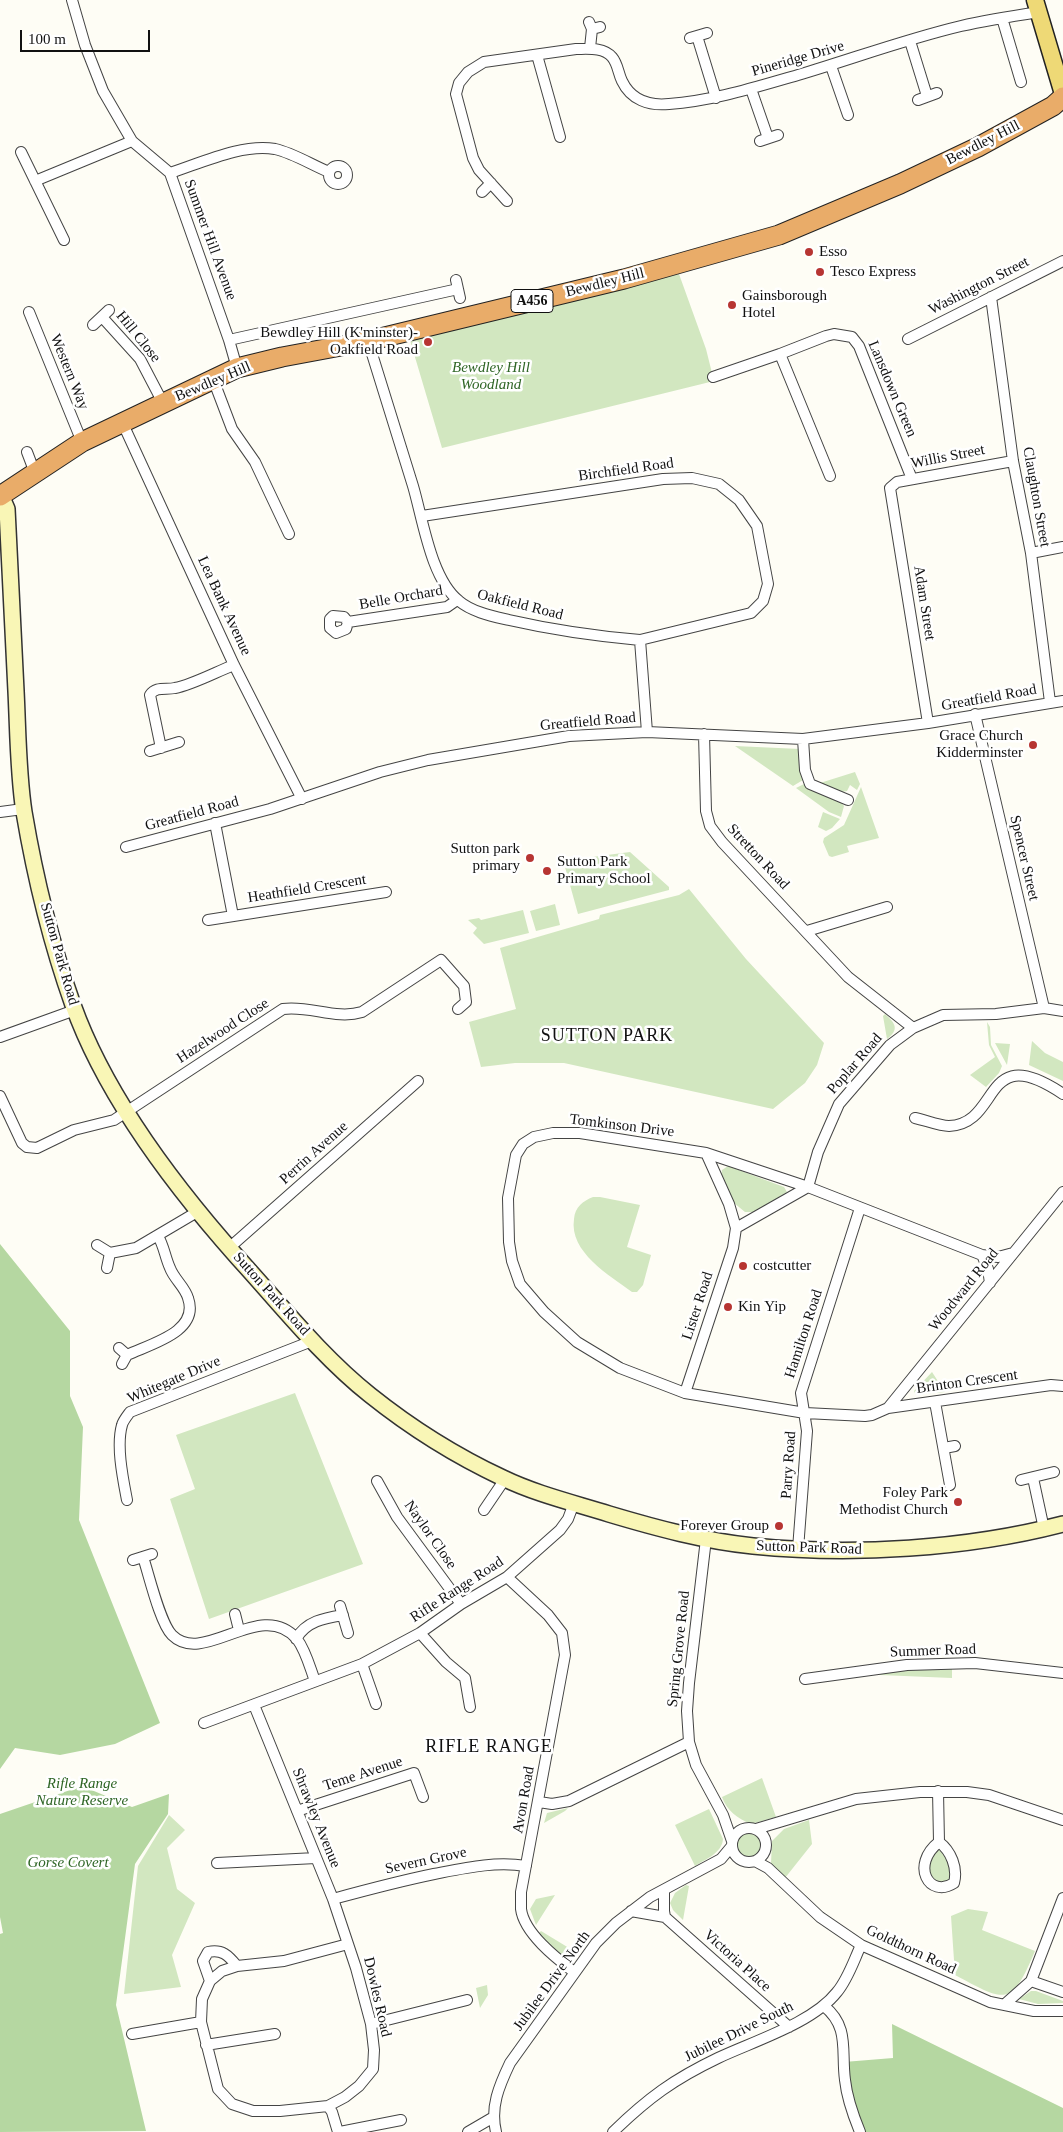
<!DOCTYPE html>
<html>
<head>
<meta charset="utf-8">
<style>
  body { margin:0 }
  #map { position:relative; width:1063px; height:2132px; overflow:hidden; background:#fefdf5; font-family:"Times New Roman",serif }
  canvas { display:block }
  .scale { position:absolute; left:20px; top:30px; width:130px; height:22px; box-sizing:border-box; border:2px solid #111; border-top:0; padding-left:6px; font-size:15px; line-height:18px; white-space:nowrap; color:#111; -webkit-text-stroke:4px #fff; paint-order:stroke }
</style>
</head>
<body>
<div id="map">
<canvas width="1063" height="2132"></canvas>
<div class="scale">100 m</div>
</div>
<script>
const c = document.querySelector('canvas').getContext('2d');
c.lineJoin = 'round';
function fillPath(path, color) { c.fillStyle = color; c.fill(path, 'evenodd'); }
function strokePath(path, color, width, dash) { c.strokeStyle = color; c.lineWidth = width; c.lineCap = dash ? 'butt' : 'round'; c.setLineDash(dash || []); c.stroke(path); }
function label(font, color, halo, rows, align = 'center') {
  c.font = font + ' "Times New Roman",serif'; c.lineWidth = 5; c.setLineDash([]); c.textBaseline = 'middle'; c.strokeStyle = halo; c.fillStyle = color; for (const [text, x, y, turn = 0] of rows) {
    c.save(); c.translate(x, y); c.rotate((+turn || 0) * Math.PI / 180); c.textAlign = isNaN(turn) ? turn : align; if (halo) c.strokeText(text, 0, 0); c.fillText(text, 0, 0); c.restore();
  }
}
const green = new Path2D(`
  M 679,274 L 706,349 L 714,381 L 442,448 L 409,337 Z
  M 735,746 L 800,749 L 803,780 L 793,786 Z
  M 855,772 L 860,784 L 857,790 L 850,785 L 847,791 L 841,792 L 820,783 Z
  M 804,784 L 839,800 L 844,806 L 841,817 L 829,812 L 796,788 Z
  M 861,787 L 879,838 L 847,846 L 849,852 L 832,857 L 829,856 L 823,842 L 824,838 L 844,825 Z
  M 823,812 L 840,819 L 832,828 L 826,831 L 818,827 Z
  M 630,852 L 669,887 L 669,890 L 578,914 L 565,867 L 592,857 Z
  M 689,889 L 746,959 L 824,1043 L 817,1065 L 805,1083 L 773,1109 L 564,1063 L 515,1063 L 481,1067 L 469,1022 L 516,1009 L 500,948 L 599,919 L 600,915 L 679,895 Z
  M 555,904 L 560,925 L 536,931 L 530,911 Z
  M 523,910 L 529,933 L 484,944 L 473,933 L 477,928 L 468,920 L 479,918 L 481,920 Z
  M 885,1014 C 895,1023 900,1029 887,1039 L 883,1016 Z
  M 987,1022 L 990,1027 L 991,1045 L 1002,1066 L 999,1073 L 986,1087 L 970,1075 L 995,1057 L 989,1045 Z
  M 1032,1041 L 1045,1053 L 1063,1062 L 1063,1081 L 1029,1065 Z
  M 995,1043 L 1010,1044 L 1007,1065 Z
  M 728,1166 L 784,1187 L 787,1192 L 758,1212 L 745,1212 L 734,1203 L 721,1178 L 722,1170 Z
  M 593,1197 L 600,1197 L 640,1205 L 627,1247 L 651,1255 L 643,1285 L 637,1292 L 632,1292 C 609,1275 569,1252 574,1219 C 575,1207 583,1201 593,1197 Z
  M 932,1372 L 945,1392 L 916,1395 L 914,1391 Z
  M 295,1393 L 363,1564 L 209,1619 L 170,1499 L 195,1489 L 176,1435 Z
  M 952,1665 L 952,1678 L 880,1675 L 868,1671 Z
  M 762,1778 L 776,1817 L 751,1824 C 737,1818 727,1811 722,1797 Z
  M 568,1808 L 565,1811 L 544,1823 L 547,1813 Z
  M 709,1809 L 723,1839 C 722,1853 706,1859 695,1866 L 675,1825 Z
  M 169,1815 L 185,1830 L 167,1848 L 177,1889 L 195,1903 L 172,1955 L 181,1987 L 124,1994 L 138,1866 Z
  M 809,1820 L 812,1844 L 785,1878 L 771,1863 L 772,1841 L 784,1829 Z
  M 744,1832 L 758,1836 L 762,1846 L 757,1858 L 741,1856 L 735,1850 L 737,1835 Z
  M 933,1847 L 947,1848 L 954,1883 L 933,1884 L 925,1857 Z
  M 686,1885 L 689,1886 L 683,1920 L 673,1910 L 670,1903 L 675,1893 Z
  M 555,1895 L 536,1925 L 530,1909 L 536,1899 Z
  M 968,1909 L 988,1912 L 982,1930 L 1035,1951 C 1011,2008 1006,2002 955,1975 L 951,1916 Z
  M 541,1931 L 569,1948 L 578,1949 L 579,1951 L 573,1958 L 565,1958 L 546,1944 L 539,1933 Z
  M 487,1985 L 488,1995 L 480,2008 L 476,1988 Z
  M 1031,1991 L 1036,1991 L 1063,2001 L 1063,2003 L 1038,2004 L 1019,1999 Z`);
const forest = new Path2D(`
  M 0,1244 L 70,1331 L 70,1396 L 83,1427 L 79,1520 L 160,1723 L 115,1744 L 60,1755 L 15,1748 L 0,1769 Z
  M 82,1786 L 132,1807 L 169,1794 L 168,1814 L 135,1864 L 116,2005 L 146,2131 L 0,2132 L 0,1934 L 3,1933 L 0,1917 L 0,1814 Z
  M 892,2024 L 1063,2108 L 1063,2132 L 860,2132 L 844,2062 L 893,2058 Z`);
const street = new Path2D(`
  M 72,0 L 85,45 L 103,91 L 132,141 L 170,173 L 229,340 L 237,368
  M 1002,18 L 1021,82
  M 589,22 L 592,29 L 600,27
  M 697,36 L 716,98
  M 690,38 L 707,33
  M 910,41 L 927,96
  M 590,48 L 592,29
  M 537,55 L 560,137
  M 831,66 L 848,115
  M 751,89 L 768,138
  M 918,100 L 937,93
  M 760,141 L 778,135
  M 21,152 L 64,240
  M329 175a9 9 0 1 1 18 0a9 9 0 1 1-18 0Z
  M 170,173 C 201,163 243,143 275,149 C 293,153 312,165 329,172
  M 35,181 L 132,141
  M 482,192 L 491,183
  M 507,201 L 479,170 L 473,158 L 456,94 L 459,83 L 468,72 L 484,62 L 576,49 C 588,49 603,47 612,57 C 618,64 618,73 622,81 C 631,100 649,106 669,104 C 713,101 756,87 798,75 C 852,59 906,39 961,26 C 987,20 1013,16 1039,12
  M 456,280 L 460,298
  M 991,297 L 1013,461 L 1031,553 L 1050,702
  M 29,312 L 82,442
  M 102,317 L 140,359 L 163,403
  M 93,325 L 109,310
  M 908,339 L 1063,261
  M 229,340 L 458,289
  M 368,341 C 383,389 398,438 413,486 C 423,520 431,579 459,601 C 472,612 492,616 509,620 C 553,630 594,636 640,640 L 647,732
  M 780,354 L 830,476
  M 713,377 L 780,354 L 826,336 L 834,334 L 852,337 L 859,346 L 912,479
  M 213,379 L 232,429 L 255,462 L 289,534
  M 123,424 L 234,665 L 302,799
  M 27,452 L 35,473
  M 422,516 L 663,479 L 692,478 L 719,484 L 739,500 L 757,526 L 768,584 L 763,601 L 751,613 L 640,640
  M 1031,553 L 1063,547
  M 348,622 L 344,617 L 333,616 L 330,619 L 330,628 L 336,633 L 346,629 L 348,622 L 447,607 L 457,600
  M 975,714 L 1044,1008
  M 928,723 L 890,488 L 897,482 L 1013,461
  M 704,734 L 706,811 L 710,826 L 722,842 L 848,977 L 913,1028
  M 803,739 L 805,770 L 810,784 L 848,800
  M 161,748 L 150,695 C 156,686 166,690 175,688 C 192,685 218,671 234,665
  M 150,751 L 179,742
  M 0,812 L 23,809
  M 215,823 L 233,916
  M 126,847 L 270,809 L 380,772 L 428,760 L 569,736 L 647,732 L 803,739 L 928,723 L 1063,701
  M 208,920 L 386,892
  M 807,931 L 887,907
  M 0,1037 L 75,1010
  M 0,1096 L 22,1143 L 27,1147 L 37,1148 L 74,1130 L 114,1120 L 283,1009 C 309,1005 336,1020 362,1012 L 441,960 L 464,986 L 466,1002 L 458,1009
  M 915,1118 C 925,1120 939,1126 949,1126 C 1002,1124 981,1039 1063,1094
  M 808,1187 L 818,1152 L 839,1104 L 890,1045 L 913,1028 L 943,1015 L 996,1014 L 1044,1008 L 1063,1011
  M 736,1228 L 808,1187
  M 97,1245 L 110,1253 L 107,1268
  M 229,1248 L 418,1081
  M 110,1253 L 136,1248 L 197,1212
  M 982,1255 L 998,1257 L 1013,1253
  M 990,1283 L 988,1269 L 982,1255 L 808,1187 L 706,1153 L 580,1133 L 553,1133 L 534,1137 L 523,1144 L 516,1155 L 508,1198 L 509,1242 L 512,1261 L 520,1284 L 544,1312 L 577,1342 L 620,1368 L 685,1393 L 805,1413 L 865,1416 L 872,1415 L 888,1408 L 1051,1385 L 1063,1386
  M 119,1348 L 127,1355 L 122,1364
  M 127,1355 C 150,1344 200,1332 188,1298 C 185,1287 174,1279 170,1268 C 165,1257 164,1246 158,1236
  M 685,1393 L 733,1248 L 736,1228 L 729,1204 L 706,1153
  M 935,1402 L 950,1485
  M 888,1408 L 1063,1192
  M 944,1448 L 955,1446
  M 1033,1478 L 1044,1529
  M 1021,1480 L 1054,1472
  M 377,1481 L 397,1517 L 461,1604
  M 127,1500 C 123,1479 116,1446 122,1425 C 123,1421 127,1416 130,1412 L 312,1341
  M 484,1510 L 505,1479
  M 706,1539 L 689,1683 L 687,1711 L 689,1742 L 696,1765 L 723,1815 L 732,1841
  M 798,1549 L 807,1431 L 801,1393 L 860,1208
  M 143,1557 C 149,1575 160,1623 172,1635 C 204,1667 261,1597 297,1639 C 306,1651 310,1668 315,1681
  M 133,1560 L 152,1554
  M 507,1577 L 548,1615 L 562,1633 L 565,1655 L 521,1892 C 521,1898 521,1903 521,1909 C 524,1933 556,1958 574,1972
  M 340,1606 L 348,1633
  M 235,1614 L 239,1630
  M 420,1633 L 446,1662 L 465,1678 L 470,1707
  M 296,1639 C 306,1621 325,1618 343,1615
  M 362,1664 L 376,1704
  M 805,1679 L 907,1665 L 975,1663 L 1063,1673
  M 254,1705 L 333,1899 L 356,1968 L 371,2024 L 374,2050 L 373,2069 L 359,2086 L 345,2097 L 328,2106 L 280,2111 L 253,2111 L 232,2104 L 218,2089 L 201,2022 L 202,1999 L 210,1981 L 222,1971 L 237,1966 L 284,1961 L 348,1944
  M 204,1723 L 362,1664 L 420,1633 L 461,1604 L 507,1577 L 560,1530 L 568,1519 L 574,1503
  M 938,1791 L 939,1842 C 910,1865 929,1899 954,1883 C 958,1868 951,1851 939,1842
  M 539,1802 L 552,1804 L 569,1801 L 689,1742
  M 297,1811 L 414,1773 L 423,1797
  M732 1845a17 17 0 1 1 34 0a17 17 0 1 1-34 0Z
  M 756,1829 L 856,1799 L 920,1792 L 967,1792 L 989,1795 L 1063,1820
  M 755,1861 L 768,1868 L 820,1917 L 861,1945 L 990,2002 L 1034,2011 L 1063,2011
  M 217,1863 L 316,1858
  M 664,1890 L 664,1911 L 665,1917
  M 333,1899 C 366,1890 400,1881 434,1874 C 465,1868 495,1861 526,1866
  M 631,1911 L 665,1917 L 789,2027
  M 210,1981 L 203,1961 L 208,1952 C 222,1949 228,1955 237,1966
  M 1031,1981 L 1063,1992
  M 1005,2004 L 1031,1981 L 1063,1898
  M 824,2006 C 850,2027 841,2051 845,2080 C 847,2099 853,2115 860,2132
  M 371,2024 L 467,2000
  M 132,2034 L 201,2022
  M 206,2045 L 275,2034
  M 328,2106 L 332,2112 L 338,2132
  M 340,2132 L 401,2120
  M 468,2132 L 492,2118
  M 496,2132 C 490,2107 499,2086 510,2063 L 596,1943 L 616,1923 L 650,1897 L 721,1859 L 731,1847
  M 613,2132 C 648,2098 674,2079 718,2058 C 754,2041 813,2023 837,1992 C 848,1979 854,1960 861,1945`);
const secondary = new Path2D(`
  M 1,495 L 7,509 C 10,570 13,631 16,691 C 18,731 18,773 24,812 C 35,877 51,943 73,1005 C 106,1097 174,1186 238,1258 C 281,1305 321,1356 370,1395 C 410,1427 456,1456 503,1478 C 536,1494 574,1503 609,1514 C 656,1528 704,1541 753,1546 C 852,1556 967,1549 1063,1524`);
const primary = new Path2D(`
  M 1035,0 L 1063,94`);
const highway = new Path2D(`
  M 0,496 L 82,442 L 237,368 L 282,357 L 368,341 L 624,279 L 779,235 L 900,184 L 978,147 L 1053,106 L 1063,97`);
const markers = [
  [809,252,5,"#b73532"],
  [820,272,5,"#b73532"],
  [732,305,5,"#b73532"],
  [428,342,5,"#b73532"],
  [1033,745,5,"#b73532"],
  [530,858,5,"#b73532"],
  [547,871,5,"#b73532"],
  [743,1266,5,"#b73532"],
  [728,1307,5,"#b73532"],
  [958,1502,5,"#b73532"],
  [779,1526,5,"#b73532"]
];
const shields = [
  [532,301,42]
];
const shieldNames = [
  ["A456",532,301]
];
const streetNames = [
  ["Pineridge Drive",798,59,-16],
  ["Bewdley Hill",983,143,-27],
  ["Summer Hill Avenue",210,240,70],
  ["Bewdley Hill",605,283,-14],
  ["Washington Street",979,286,-27],
  ["Hill Close",138,337,51],
  ["Western Way",69,372,68],
  ["Bewdley Hill",213,382,-23],
  ["Lansdown Green",892,389,67],
  ["Willis Street",948,457,-11],
  ["Birchfield Road",626,470,-8],
  ["Claughton Street",1036,497,80],
  ["Belle Orchard",401,598,-10],
  ["Adam Street",924,603,81],
  ["Oakfield Road",520,605,14],
  ["Lea Bank Avenue",224,606,65],
  ["Greatfield Road",989,698,-10],
  ["Greatfield Road",588,722,-5],
  ["Greatfield Road",192,814,-15],
  ["Stretton Road",758,857,47],
  ["Spencer Street",1024,858,77],
  ["Heathfield Crescent",307,889,-9],
  ["Sutton Park Road",59,954,74],
  ["Hazelwood Close",223,1031,-33],
  ["Poplar Road",855,1064,-49],
  ["Tomkinson Drive",622,1126,7],
  ["Perrin Avenue",314,1153,-42],
  ["Woodward Road",964,1290,-51],
  ["Sutton Park Road",271,1294,48],
  ["Lister Road",698,1306,-72],
  ["Hamilton Road",804,1334,-72],
  ["Whitegate Drive",174,1380,-23],
  ["Brinton Crescent",967,1382,-8],
  ["Parry Road",789,1465,-86],
  ["Naylor Close",430,1535,55],
  ["Sutton Park Road",809,1548,2],
  ["Rifle Range Road",457,1590,-33],
  ["Spring Grove Road",679,1649,-84],
  ["Summer Road",933,1651,-2],
  ["Teme Avenue",363,1774,-18],
  ["Avon Road",524,1800,-80],
  ["Shrawley Avenue",316,1818,68],
  ["Severn Grove",426,1861,-12],
  ["Goldthorn Road",911,1950,25],
  ["Victoria Place",737,1961,42],
  ["Jubilee Drive North",552,1981,-54],
  ["Dowles Road",377,1997,77],
  ["Jubilee Drive South",739,2032,-26]
];
const poiNames = [
  ["Esso",819,252],
  ["Tesco Express",830,272],
  ["Gainsborough",742,296],
  ["Hotel",742,313],
  ["Bewdley Hill (K'minster)-",418,333,"right"],
  ["Oakfield Road",418,350,"right"],
  ["Grace Church",1023,736,"right"],
  ["Kidderminster",1023,753,"right"],
  ["Sutton park",520,849,"right"],
  ["primary",520,866,"right"],
  ["Sutton Park",557,862],
  ["Primary School",557,879],
  ["costcutter",753,1266],
  ["Kin Yip",738,1307],
  ["Foley Park",948,1493,"right"],
  ["Methodist Church",948,1510,"right"],
  ["Forever Group",769,1526,"right"]
];
const parkNames = [
  ["Bewdley Hill",491,368],
  ["Woodland",491,385],
  ["Rifle Range",82,1784],
  ["Nature Reserve",82,1801],
  ["Gorse Covert",68,1863]
];
const quarterNames = [
  ["SUTTON PARK",607,1036],
  ["RIFLE RANGE",489,1747]
];
fillPath(green, '#d2e7c0');
fillPath(forest, '#b5d7a1');
strokePath(street, '#444', 12);
strokePath(secondary, '#333', 18);
strokePath(primary, '#222', 19);
strokePath(highway, '#222', 21);
strokePath(street, '#fff', 10);
strokePath(secondary, '#f9f6b6', 15);
strokePath(primary, '#eed976', 16);
strokePath(highway, '#e9ac69', 19);
for (const [x, y, r, color] of markers) { const dot = new Path2D(); dot.arc(x, y, r, 0, 2 * Math.PI); c.fillStyle = color; c.fill(dot); strokePath(dot, '#fff', 2); }
for (const [x, y, w] of shields) { const box = new Path2D(); box.roundRect(x - w / 2, y - 11.5, w, 23, 4); c.fillStyle = '#fff'; c.fill(box); strokePath(box, '#111', 1); }
label('bold 14px', '#111', null, shieldNames);
label('15px', '#111', '#fff', streetNames);
label('15px', '#111', '#fff', poiNames, 'left');
label('italic 15px', '#2e6525', '#fff', parkNames);
c.letterSpacing = '1px';
label('18px', '#111', '#fff', quarterNames);
c.letterSpacing = '0px';
</script>
</body>
</html>
